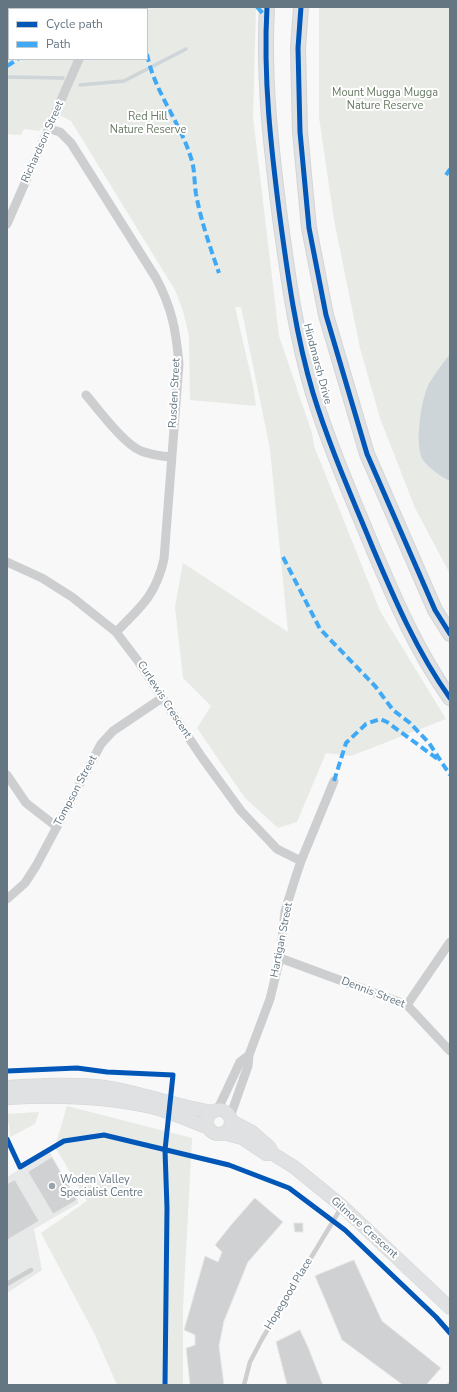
<!DOCTYPE html>
<html>
<head>
<meta charset="utf-8">
<style>
  body { margin:0 }
  #map { position:relative; width:457px; height:1392px; overflow:hidden; background:#f8f8f8; font-family:"Nunito Sans",sans-serif }
  canvas { display:block }
  .frame { position:absolute; inset:0; border:8px solid #647682; pointer-events:none }
  .legend { position:absolute; left:8px; top:8px; width:140px; height:52px; box-sizing:border-box; background:#fff; border:1px solid #c1c8cd; margin:0; padding:5px 7px; list-style:none; font-size:12px; color:#647682 }
  .legend li { display:flex; align-items:center; gap:8px; height:20px }
  .legend b { width:20px; border:1px solid #c1c8cd }
</style>
</head>
<body>
<div id="map">
<canvas width="457" height="1392"></canvas>
<div class="frame"></div>
<ul class="legend">
<li><b style="height:5px;background:#0057b8"></b>Cycle path</li>
<li><b style="height:5px;background:#3fa9f5"></b>Path</li>
</ul>
</div>
<script>
const c = document.querySelector('canvas').getContext('2d');
c.lineJoin = 'round';
function fillPath(path, color) { c.fillStyle = color; c.fill(path, 'evenodd'); }
function strokePath(path, color, width, dash) { c.strokeStyle = color; c.lineWidth = width; c.lineCap = dash ? 'butt' : 'round'; c.setLineDash(dash || []); c.stroke(path); }
function label(font, color, halo, rows, align = 'center') {
  c.font = font + ' "Nunito Sans",sans-serif'; c.lineWidth = 4; c.setLineDash([]); c.textBaseline = 'middle'; c.strokeStyle = halo; c.fillStyle = color; for (const [text, x, y, turn = 0] of rows) {
    c.save(); c.translate(x, y); c.rotate((+turn || 0) * Math.PI / 180); c.textAlign = isNaN(turn) ? turn : align; if (halo) c.strokeText(text, 0, 0); c.fillText(text, 0, 0); c.restore();
  }
}
const built = new Path2D(`
  M 49,1151 L 79,1203 L 34,1229 L 42,1270 L 7,1293 L 7,1177 Z`);
const green = new Path2D(`
  M 7,7 L 256,7 L 253,117 L 279,336 L 312,433 L 314,446 L 380,611 L 446,719 L 351,756 L 326,753 L 297,822 L 278,828 L 245,798 L 197,728 L 211,706 L 183,678 L 175,607 L 183,563 L 288,632 L 270,449 L 241,307 L 235,307 L 253,385 L 256,406 L 190,400 L 189,336 L 183,311 L 175,290 L 71,121 L 57,114 L 39,131 L 24,129 L 21,135 L 7,134 ZM 9,9 L 147,9 L 147,59 L 9,59 Z
  M 319,7 L 450,7 L 450,574 L 415,508 L 380,418 L 360,348 L 334,220 L 319,117 Z
  M 67,1106 L 192,1138 L 183,1308 L 183,1385 L 117,1385 L 95,1335 L 41,1233 L 87,1201 L 55,1147 Z
  M 39,1112 L 35,1124 L 10,1137 L 9,1123 L 7,1124 L 7,1114 Z`);
const water = new Path2D(`
  M 450,354 L 450,481 C 440,476 430,469 423,460 C 414,446 421,396 430,382 C 436,372 443,363 450,354 Z`);
const stream = new Path2D(`
  M 7,77 L 63,78
  M 80,85 L 124,81 L 186,49`);
const building = new Path2D(`
  M 52,1157 L 77,1200 L 53,1214 L 28,1172 Z
  M 15,1180 L 39,1221 L 7,1240 L 7,1184 Z
  M 255,1198 L 283,1222 L 248,1262 L 224,1321 L 219,1346 L 224,1385 L 190,1385 L 186,1348 L 195,1345 L 195,1335 L 184,1330 L 205,1256 L 218,1262 L 222,1252 L 215,1245 L 231,1225 Z
  M 294,1223 L 303,1223 L 303,1232 L 295,1232 Z
  M 354,1260 L 382,1321 L 441,1368 L 426,1385 L 403,1385 L 342,1340 L 315,1276 Z
  M 300,1330 L 308,1347 L 323,1385 L 287,1385 L 276,1342 Z`);
const lane = new Path2D(`
  M 7,1284 L 31,1270
  M 244,1385 L 250,1362 L 262,1339 L 341,1208
  M 449,1385 L 450,1384`);
const street = new Path2D(`
  M 49,129 L 60,132 L 71,143 L 156,278 C 172,308 176,330 179,364 L 164,559 C 156,595 141,607 116,632
  M 7,224 L 79,59
  M 86,395 C 99,410 123,443 141,451 C 151,455 160,456 171,457
  M 7,562 L 42,578 L 72,597 L 116,632 L 138,661 L 201,756 L 241,811 L 277,849 L 301,861
  M 7,775 L 26,803 L 57,827
  M 7,899 L 25,883 L 36,866 L 101,744 L 113,731 L 162,698
  M 280,958 L 407,1005 L 450,1051
  M 407,1005 L 450,942
  M 217,1111 L 240,1062 L 249,1055
  M 230,1117 L 248,1066 L 249,1055 L 270,999 L 280,958 L 285,911 L 295,879 L 301,861 L 334,781`);
const secondary = new Path2D(`
  M 7,1087 C 40,1085 72,1083 105,1087 C 142,1093 176,1106 212,1112
  M 7,1098 C 56,1095 103,1096 151,1107 C 171,1112 190,1121 209,1128
  M207 1122a12 12 0 1 1 24 0a12 12 0 1 1-24 0Z
  M 231,1121 L 252,1132 L 269,1147 L 273,1154 L 294,1167 L 342,1206 L 450,1308
  M 223,1133 L 242,1138 L 266,1154 L 272,1154`);
const primary = new Path2D(`
  M 267,7 C 263,78 271,148 280,218 C 288,277 296,336 313,393 C 329,445 351,495 372,546 C 394,598 417,652 450,698
  M 301,7 L 298,48 L 300,132 L 309,228 L 326,315 L 367,454 L 435,610 L 450,634`);
const quiet = new Path2D(`
  M 139,7 L 140,9
  M 257,7 L 266,17
  M 101,9 L 102,7
  M 147,54 C 154,91 180,122 191,158 C 195,169 194,182 196,194 C 201,221 210,247 219,273
  M 7,66 L 18,59
  M 446,175 L 450,169
  M 283,557 L 320,629 L 375,686 L 393,710 L 410,723 L 429,743 L 450,775
  M 334,781 L 346,743 L 366,724 L 380,719 L 387,722 L 439,760`);
const cycleway = new Path2D(`
  M 267,7 C 263,78 271,148 280,218 C 288,277 296,336 313,393 C 329,445 351,495 372,546 C 394,598 417,652 450,698
  M 301,7 L 298,48 L 300,132 L 309,228 L 326,315 L 367,454 L 435,610 L 450,634
  M 7,1071 L 77,1068 L 107,1072 L 173,1075 L 165,1150 L 167,1208 L 165,1385
  M 7,1139 L 20,1167 L 64,1141 L 104,1135 L 229,1165 L 289,1188 L 345,1230 L 436,1317 L 450,1333`);
const markers = [
  [52,1186,4,"#98a4ab"]
];
const parkNames = [
  ["Mount Mugga Mugga",385,93],
  ["Nature Reserve",385,106],
  ["Red Hill",148,117],
  ["Nature Reserve",148,130]
];
const streetNames = [
  ["Richardson Street",43,142,-66],
  ["Hindmarsh Drive",317,364,75],
  ["Rusden Street",175,393,-87],
  ["Curlewis Crescent",164,700,57],
  ["Tompson Street",76,791,-62],
  ["Hartigan Street",282,940,-79],
  ["Dennis Street",373,993,21],
  ["Gilmore Crescent",364,1228,42],
  ["Hopegood Place",289,1294,-59]
];
const poiNames = [
  ["Woden Valley",60,1180],
  ["Specialist Centre",60,1193]
];
fillPath(built, '#e7e8e8');
fillPath(green, '#e7eae5');
fillPath(water, '#cdd5d8');
strokePath(stream, '#cdd5d8', 3.5);
fillPath(building, '#cfd1d2');
strokePath(building, '#e8e8e8', 1);
strokePath(secondary, '#d4d5d6', 14);
strokePath(primary, '#d4d5d6', 16);
strokePath(lane, '#cdcecf', 4.5);
strokePath(street, '#cdcecf', 9);
strokePath(secondary, '#e0e1e2', 13);
strokePath(primary, '#e0e1e2', 14);
strokePath(quiet, '#3fa9f5', 4, [8, 4]);
strokePath(cycleway, '#0057b8', 5);
for (const [x, y, r, color] of markers) { const dot = new Path2D(); dot.arc(x, y, r, 0, 2 * Math.PI); c.fillStyle = color; c.fill(dot); strokePath(dot, '#fff', 1.5); }
label('11px', '#677a63', '#fff', parkNames);
label('11px', '#647682', '#fff', streetNames);
label('11px', '#647682', '#fff', poiNames, 'left');
</script>
</body>
</html>
